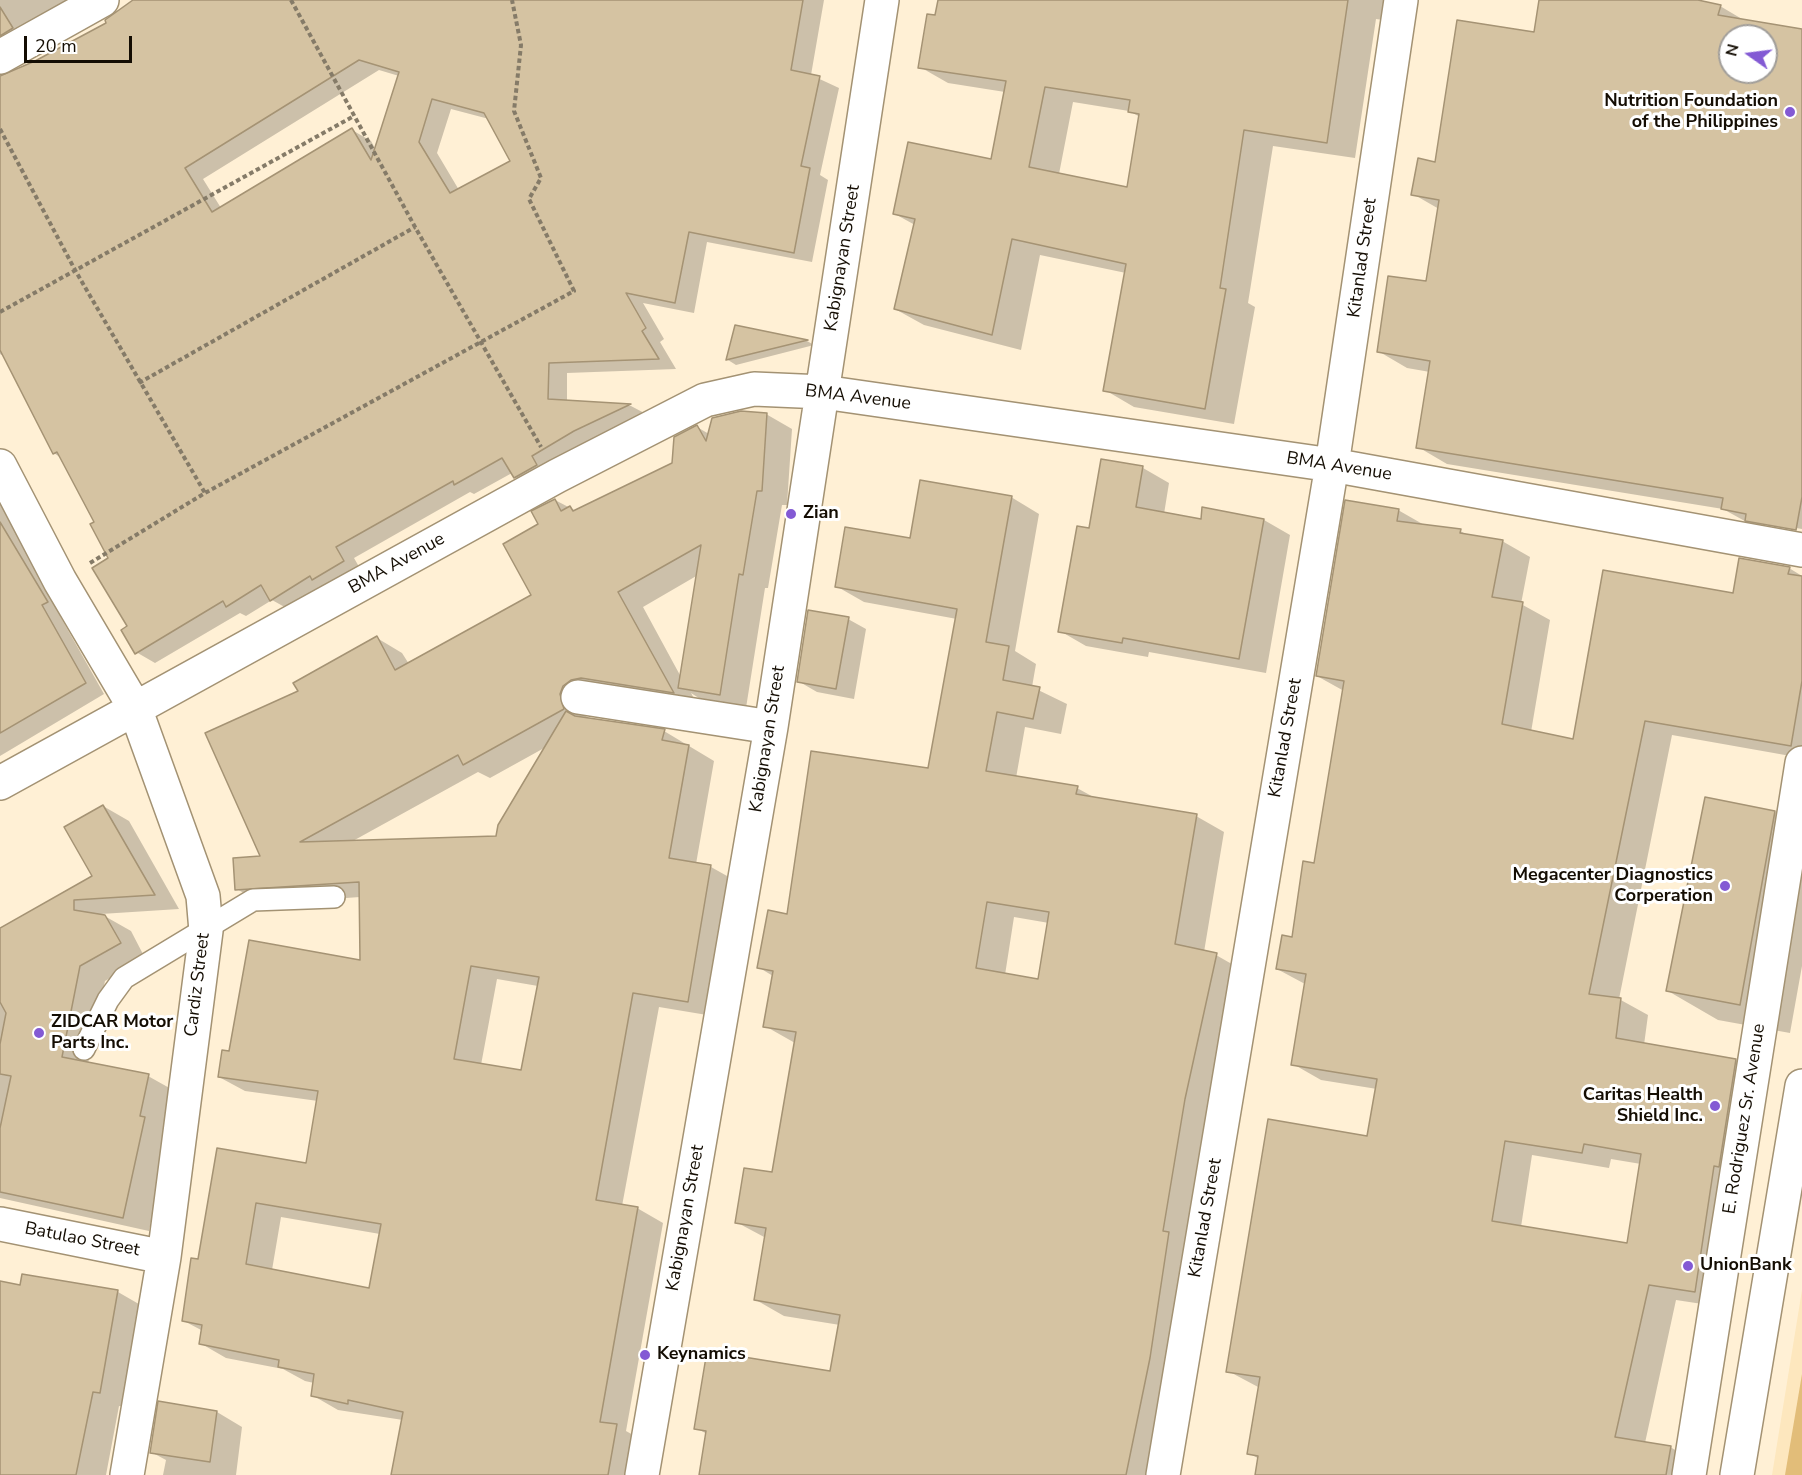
<!DOCTYPE html>
<html>
<head>
<meta charset="utf-8">
<style>
  body { margin:0 }
  #map { position:relative; width:1802px; height:1475px; overflow:hidden; background:#fff0d5; font-family:"Nunito Sans",sans-serif }
  canvas { display:block }
  .north { position:absolute; left:1718px; top:24px; width:60px; height:60px; box-sizing:border-box; background:#fff; border:2px solid #a19e9a; border-radius:50%; rotate:284deg; font-size:16px; font-weight:700; line-height:24px; text-align:center; color:#140d03 }
  .north::after { content:''; display:block; margin:auto; width:21px; height:27px; background:#835ad4; clip-path:polygon(50% 0,100% 100%,50% 72%,0 100%) }
  .scale { position:absolute; left:24px; top:36px; width:108px; height:27px; box-sizing:border-box; border:3px solid #140d03; border-top:0; padding-left:8px; font-size:18px; line-height:21px; white-space:nowrap; color:#140d03; -webkit-text-stroke:4px #fff; paint-order:stroke }
</style>
</head>
<body>
<div id="map">
<canvas width="1802" height="1475"></canvas>
<div class="north">N</div>
<div class="scale">20 m</div>
</div>
<script>
const c = document.querySelector('canvas').getContext('2d');
c.lineJoin = 'round';
function fillPath(path, color) { c.fillStyle = color; c.fill(path, 'evenodd'); }
function strokePath(path, color, width, dash) { c.strokeStyle = color; c.lineWidth = width; c.lineCap = dash ? 'butt' : 'round'; c.setLineDash(dash || []); c.stroke(path); }
function label(font, color, halo, rows, align = 'center') {
  c.font = font + ' "Nunito Sans",sans-serif'; c.lineWidth = 6; c.setLineDash([]); c.textBaseline = 'middle'; c.strokeStyle = halo; c.fillStyle = color; for (const [text, x, y, turn = 0] of rows) {
    c.save(); c.translate(x, y); c.rotate((+turn || 0) * Math.PI / 180); c.textAlign = isNaN(turn) ? turn : align; if (halo) c.strokeText(text, 0, 0); c.fillText(text, 0, 0); c.restore();
  }
}
const built = new Path2D(`
  M 1802,1290 L 1802,1475 L 1772,1475 Z`);
const green = new Path2D(`
  M 1802,1374 L 1802,1475 L 1785,1475 Z`);
const shadow = new Path2D(`
  M 0,0 L 68,0 L 0,47 Z
  M 143,0 L 824,0 L 811,75 L 839,88 L 820,175 L 828,180 L 812,262 L 707,242 L 694,313 L 643,303 L 664,339 L 660,342 L 676,369 L 567,373 L 567,402 L 631,406 L 648,415 L 534,488 L 515,477 L 512,473 L 474,494 L 470,492 L 354,558 L 362,572 L 290,610 L 272,600 L 246,616 L 240,613 L 155,663 L 136,652 L 110,558 L 96,523 L 61,458 L 54,453 L 5,357 L 0,354 L 0,78 L 36,63 L 109,23 ZM 379,70 L 399,76 L 376,150 L 371,141 L 352,130 L 221,208 L 203,179 ZM 451,109 L 489,119 L 512,162 L 459,190 L 437,153 Z
  M 939,0 L 1386,0 L 1383,20 L 1376,19 L 1355,158 L 1273,146 L 1248,303 L 1255,307 L 1234,424 L 1134,407 L 1105,390 L 1126,273 L 1040,255 L 1021,350 L 924,325 L 895,309 L 915,225 L 895,214 L 993,161 L 1005,92 L 948,83 L 920,67 L 937,17 ZM 1073,102 L 1129,111 L 1140,117 L 1129,189 L 1059,174 Z
  M 1541,0 L 1691,0 L 1720,6 L 1747,22 L 1802,31 L 1802,529 L 1760,522 L 1763,526 L 1802,532 L 1802,541 L 1752,525 L 1723,509 L 1447,464 L 1418,447 L 1430,372 L 1407,368 L 1378,351 L 1428,283 L 1439,209 L 1413,194 L 1535,34 ZM 1730,36 L 1766,36 L 1766,72 L 1730,72 Z
  M 736,326 L 807,341 L 814,345 L 736,365 L 728,360 Z
  M 766,414 L 792,429 L 787,505 L 782,505 L 768,588 L 765,588 L 746,708 L 705,702 L 691,693 L 698,706 L 585,709 L 587,719 L 664,731 L 714,761 L 696,864 L 711,867 L 736,881 L 713,1016 L 659,1007 L 622,1206 L 637,1208 L 663,1223 L 626,1431 L 642,1440 L 636,1475 L 393,1475 L 403,1420 L 338,1410 L 312,1395 L 314,1383 L 305,1381 L 283,1369 L 226,1358 L 200,1343 L 203,1331 L 184,1321 L 199,1261 L 218,1149 L 308,1165 L 318,1101 L 245,1091 L 219,1077 L 231,1052 L 362,961 L 360,897 L 262,904 L 237,889 L 262,858 L 300,692 L 377,638 L 402,653 L 409,664 L 533,595 L 540,525 L 555,500 L 576,511 L 674,464 L 697,427 L 709,434 ZM 698,575 L 681,677 L 643,607 ZM 546,747 L 497,838 L 351,842 L 478,772 L 490,778 ZM 497,979 L 538,986 L 522,1072 L 481,1065 ZM 281,1217 L 380,1234 L 371,1290 L 272,1270 Z
  M 1103,460 L 1143,468 L 1169,483 L 1164,514 L 1202,521 L 1204,509 L 1264,520 L 1290,535 L 1266,673 L 1149,652 L 1148,657 L 1086,646 L 1060,631 L 1090,530 Z
  M 0,480 L 65,613 L 60,616 L 104,694 L 0,756 Z
  M 1011,497 L 1039,514 L 1015,651 L 1036,664 L 1032,687 L 1067,704 L 1061,734 L 1025,727 L 1016,778 L 1077,788 L 1097,799 L 1196,816 L 1224,832 L 1204,952 L 1216,955 L 1244,971 L 1157,1475 L 700,1475 L 707,1434 L 696,1428 L 832,1373 L 840,1325 L 784,1316 L 756,1300 L 766,1238 L 736,1222 L 774,1174 L 795,1043 L 765,1026 L 773,976 L 758,967 L 789,915 L 930,770 L 957,619 L 864,602 L 836,586 L 911,540 ZM 1014,917 L 1049,923 L 1040,980 L 1005,975 Z
  M 1398,510 L 1426,526 L 1460,531 L 1470,536 L 1502,541 L 1530,557 L 1521,604 L 1550,620 L 1531,732 L 1574,740 L 1734,594 L 1789,568 L 1802,576 L 1802,758 L 1672,735 L 1619,999 L 1648,1015 L 1644,1045 L 1736,1060 L 1763,1076 L 1722,1307 L 1676,1300 L 1645,1443 L 1670,1447 L 1698,1463 L 1696,1475 L 1256,1475 L 1259,1459 L 1249,1453 L 1260,1388 L 1228,1371 L 1368,1138 L 1377,1089 L 1321,1080 L 1293,1064 L 1305,984 L 1277,969 L 1294,939 L 1315,864 L 1344,691 L 1317,676 ZM 1532,1155 L 1609,1168 L 1611,1159 L 1641,1164 L 1629,1245 L 1521,1227 Z
  M 848,619 L 866,629 L 854,699 L 817,692 L 798,681 Z
  M 1706,799 L 1775,812 L 1802,828 L 1802,966 L 1790,1033 L 1718,1020 L 1668,991 Z
  M 103,806 L 129,821 L 179,909 L 101,914 L 131,931 L 145,958 L 105,981 L 88,1064 L 148,1076 L 173,1090 L 169,1133 L 149,1231 L 0,1198 L 0,930 L 94,877 Z
  M 0,1283 L 118,1292 L 144,1307 L 126,1407 L 119,1406 L 106,1475 L 0,1475 Z
  M 160,1403 L 217,1412 L 242,1427 L 236,1475 L 163,1475 L 166,1460 L 151,1452 Z`);
const building = new Path2D(`
  M 133,0 L 803,0 L 791,70 L 820,76 L 801,166 L 810,168 L 794,253 L 689,232 L 675,303 L 626,293 L 646,328 L 642,331 L 659,359 L 549,363 L 548,399 L 631,404 L 574,431 L 532,456 L 537,465 L 514,478 L 502,458 L 454,485 L 453,481 L 336,547 L 344,561 L 312,580 L 310,576 L 270,601 L 261,585 L 226,607 L 223,601 L 135,654 L 121,630 L 127,626 L 92,568 L 108,558 L 90,524 L 94,522 L 57,452 L 53,454 L 0,350 L 0,76 L 35,61 L 106,23 L 105,20 ZM 359,60 L 399,72 L 371,160 L 352,128 L 212,212 L 185,168 ZM 432,99 L 484,113 L 510,161 L 450,193 L 419,142 Z
  M 938,0 L 1348,0 L 1327,143 L 1244,130 L 1220,288 L 1226,289 L 1205,409 L 1103,391 L 1126,264 L 1012,239 L 992,335 L 894,309 L 915,219 L 893,214 L 908,142 L 991,159 L 1006,81 L 918,68 L 927,14 L 935,15 ZM 1045,87 L 1130,100 L 1128,112 L 1139,114 L 1127,187 L 1029,167 Z
  M 1539,0 L 1698,0 L 1721,5 L 1718,15 L 1802,29 L 1802,497 L 1796,530 L 1745,521 L 1746,514 L 1721,509 L 1723,498 L 1416,448 L 1430,361 L 1377,352 L 1388,276 L 1426,281 L 1439,200 L 1411,195 L 1418,158 L 1435,162 L 1457,20 L 1534,32 ZM 1730,36 L 1766,36 L 1766,72 L 1730,72 Z
  M 0,7 L 13,28 L 0,36 Z
  M 735,325 L 808,340 L 726,360 Z
  M 741,411 L 767,413 L 762,491 L 757,491 L 743,575 L 739,574 L 720,695 L 678,688 L 701,545 L 618,592 L 674,693 L 581,678 L 571,680 L 563,686 L 560,694 L 564,709 L 463,765 L 458,755 L 300,842 L 496,836 L 498,825 L 566,711 L 575,716 L 665,729 L 662,740 L 689,745 L 669,858 L 711,865 L 688,1002 L 633,993 L 596,1200 L 638,1207 L 600,1422 L 617,1424 L 608,1475 L 391,1475 L 403,1412 L 348,1400 L 348,1404 L 311,1396 L 314,1374 L 278,1367 L 279,1360 L 199,1344 L 202,1325 L 182,1321 L 191,1258 L 198,1259 L 217,1148 L 306,1163 L 318,1091 L 218,1077 L 222,1050 L 229,1051 L 249,940 L 360,960 L 359,882 L 235,890 L 233,858 L 260,856 L 205,733 L 298,691 L 293,683 L 377,636 L 395,670 L 531,595 L 503,544 L 538,524 L 531,511 L 555,499 L 561,511 L 570,506 L 573,511 L 672,463 L 674,437 L 697,425 L 706,441 L 712,418 ZM 471,966 L 539,977 L 521,1070 L 454,1059 ZM 256,1203 L 381,1224 L 369,1288 L 246,1264 Z
  M 1101,459 L 1143,466 L 1136,507 L 1201,519 L 1202,507 L 1264,519 L 1239,659 L 1123,638 L 1122,643 L 1058,632 L 1077,526 L 1089,528 Z
  M 920,480 L 1012,496 L 986,642 L 1009,646 L 1003,680 L 1040,687 L 1033,719 L 997,712 L 986,771 L 1078,786 L 1076,794 L 1197,814 L 1175,944 L 1217,953 L 1185,1099 L 1163,1231 L 1169,1232 L 1150,1358 L 1126,1475 L 699,1475 L 706,1431 L 694,1429 L 707,1351 L 830,1371 L 840,1315 L 754,1300 L 766,1228 L 735,1223 L 744,1168 L 772,1172 L 796,1032 L 763,1027 L 773,971 L 757,968 L 768,910 L 787,914 L 811,751 L 928,768 L 957,609 L 835,587 L 845,527 L 910,538 ZM 987,902 L 1049,912 L 1038,979 L 976,968 Z
  M 1345,500 L 1399,509 L 1397,521 L 1461,529 L 1460,533 L 1503,540 L 1492,597 L 1523,602 L 1502,724 L 1573,739 L 1603,570 L 1733,593 L 1739,558 L 1790,567 L 1788,574 L 1802,576 L 1802,681 L 1791,746 L 1645,721 L 1589,994 L 1621,998 L 1616,1038 L 1736,1059 L 1719,1167 L 1714,1166 L 1695,1292 L 1649,1285 L 1615,1437 L 1671,1446 L 1666,1475 L 1255,1475 L 1258,1456 L 1247,1454 L 1260,1377 L 1226,1372 L 1268,1119 L 1367,1136 L 1377,1079 L 1291,1065 L 1306,974 L 1276,969 L 1282,935 L 1292,937 L 1303,861 L 1314,863 L 1344,681 L 1316,676 ZM 1505,1141 L 1582,1153 L 1584,1144 L 1641,1154 L 1627,1243 L 1492,1221 Z
  M 0,522 L 48,602 L 42,605 L 86,683 L 0,733 Z
  M 808,610 L 849,617 L 836,689 L 797,682 Z
  M 1705,797 L 1775,811 L 1740,1005 L 1666,991 Z
  M 103,805 L 155,895 L 74,900 L 74,910 L 105,915 L 121,943 L 80,966 L 62,1057 L 149,1074 L 140,1116 L 145,1117 L 123,1218 L 0,1192 L 0,1128 L 11,1076 L 0,1074 L 0,1044 L 6,1013 L 0,1002 L 0,928 L 92,876 L 64,827 Z
  M 22,1274 L 118,1290 L 100,1393 L 93,1392 L 76,1475 L 0,1475 L 0,1281 L 20,1285 Z
  M 158,1401 L 217,1411 L 210,1462 L 150,1453 Z`);
const path = new Path2D(`
  M 291,0 L 415,227 L 541,447
  M 0,129 L 75,270 L 205,493
  M 0,312 L 354,116
  M 139,383 L 415,227
  M 90,563 L 205,493 L 574,291 L 529,199 L 541,178 L 514,111 L 521,45 L 512,0`);
const service = new Path2D(`
  M 84,1049 L 108,1000 L 124,978 L 253,900 L 334,897`);
const minor = new Path2D(`
  M 0,57 L 102,0
  M 0,466 L 60,581 L 135,708 L 203,896 L 206,931 L 164,1257 L 127,1475
  M 578,697 L 771,727
  M 0,783 L 557,476 L 705,400 L 754,389 L 823,392 L 1332,465 L 1802,550
  M 0,1224 L 164,1257
  M 642,1475 L 771,727 L 882,0
  M 1163,1475 L 1332,465 L 1401,0`);
const secondary = new Path2D(`
  M 1689,1475 L 1802,763
  M 1737,1475 L 1802,1086`);
const markers = [
  [1790,112,6,"#835ad4"],
  [791,514,6,"#835ad4"],
  [1725,886,6,"#835ad4"],
  [39,1033,6,"#835ad4"],
  [1715,1106,6,"#835ad4"],
  [1688,1266,6,"#835ad4"],
  [645,1355,6,"#835ad4"]
];
const poiNames = [
  ["Nutrition Foundation",1778,102,"right"],
  ["of the Philippines",1778,123,"right"],
  ["Zian",803,514],
  ["Megacenter Diagnostics",1713,876,"right"],
  ["Corperation",1713,897,"right"],
  ["ZIDCAR Motor",51,1023],
  ["Parts Inc.",51,1044],
  ["Caritas Health",1703,1096,"right"],
  ["Shield Inc.",1703,1117,"right"],
  ["UnionBank",1700,1266],
  ["Keynamics",657,1355]
];
const streetNames = [
  ["Kabignayan Street",843,258,-81],
  ["Kitanlad Street",1363,258,-82],
  ["BMA Avenue",858,398,7],
  ["BMA Avenue",1339,467,9],
  ["BMA Avenue",397,564,-29],
  ["Kitanlad Street",1286,738,-80],
  ["Kabignayan Street",768,739,-81],
  ["Cardiz Street",198,985,-83],
  ["E. Rodriguez Sr. Avenue",1745,1119,-81],
  ["Kabignayan Street",686,1218,-80],
  ["Kitanlad Street",1206,1218,-80],
  ["Batulao Street",82,1240,11]
];
fillPath(built, '#fde7be');
fillPath(green, '#e2bd79');
fillPath(shadow, '#0003');
fillPath(building, '#d5c3a2');
strokePath(building, '#a59374', 1.5);
strokePath(service, '#a39273', 24);
strokePath(minor, '#a39273', 36);
strokePath(secondary, '#a39273', 36);
strokePath(path, '#857b68', 4, [4.5, 3]);
strokePath(service, '#fff', 21);
strokePath(minor, '#fff', 33);
strokePath(secondary, '#fff', 33);
for (const [x, y, r, color] of markers) { const dot = new Path2D(); dot.arc(x, y, r, 0, 2 * Math.PI); c.fillStyle = color; c.fill(dot); strokePath(dot, '#fff', 2); }
label('bold 18px', '#140d03', '#fff', poiNames, 'left');
label('18px', '#140d03', '#fff', streetNames);
</script>
</body>
</html>
